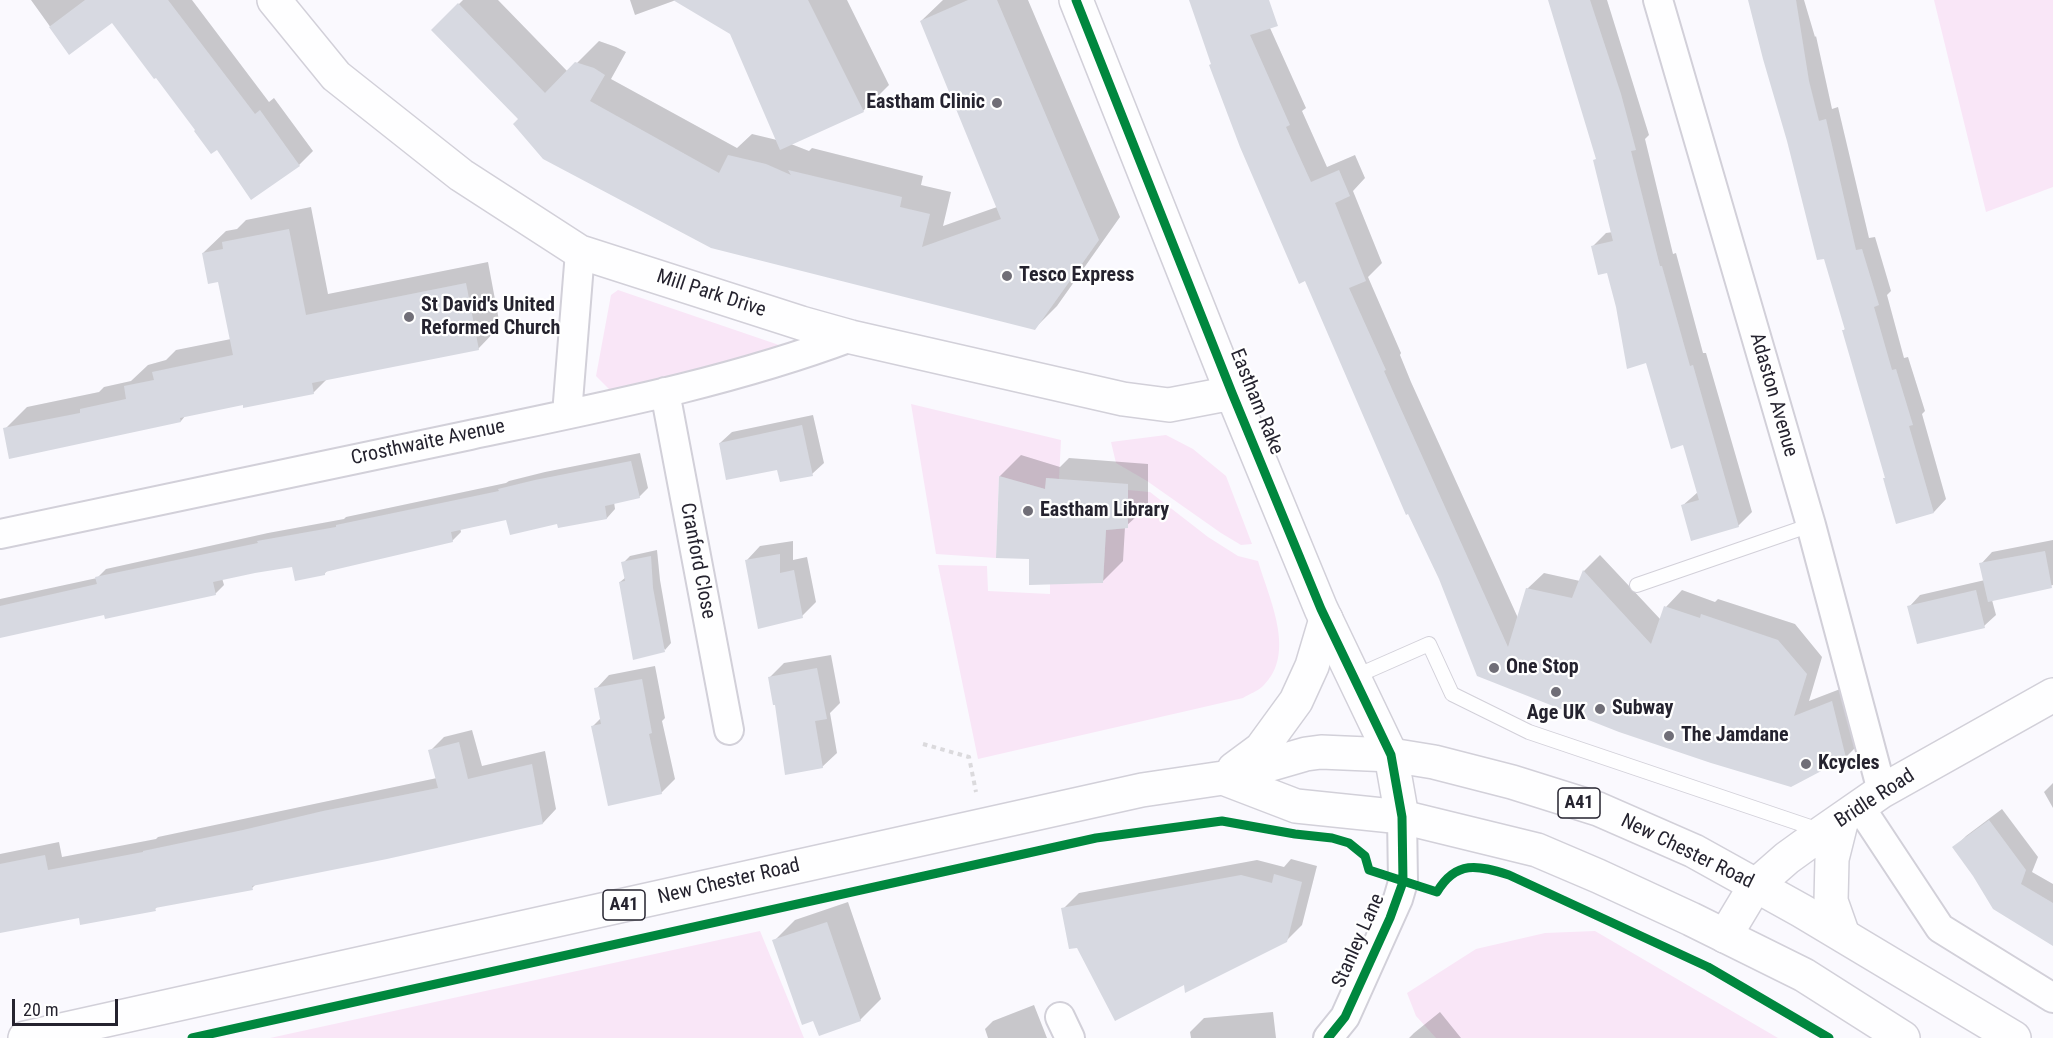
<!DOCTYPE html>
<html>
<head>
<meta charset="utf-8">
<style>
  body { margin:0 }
  #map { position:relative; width:2053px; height:1038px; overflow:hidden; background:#faf9fe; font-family:"Roboto Condensed",sans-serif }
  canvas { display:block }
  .scale { position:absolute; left:12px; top:999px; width:106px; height:27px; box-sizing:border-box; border:3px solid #25232f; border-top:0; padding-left:8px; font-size:18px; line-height:21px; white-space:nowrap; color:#25232f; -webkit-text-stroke:4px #fff; paint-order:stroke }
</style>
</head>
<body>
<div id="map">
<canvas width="2053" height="1038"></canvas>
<div class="scale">20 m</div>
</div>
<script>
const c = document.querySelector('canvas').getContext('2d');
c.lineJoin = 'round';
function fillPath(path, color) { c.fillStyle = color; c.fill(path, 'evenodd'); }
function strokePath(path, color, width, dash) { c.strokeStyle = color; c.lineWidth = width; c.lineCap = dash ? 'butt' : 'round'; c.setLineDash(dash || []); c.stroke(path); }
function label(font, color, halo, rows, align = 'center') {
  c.font = font + ' "Roboto Condensed",sans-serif'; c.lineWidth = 4.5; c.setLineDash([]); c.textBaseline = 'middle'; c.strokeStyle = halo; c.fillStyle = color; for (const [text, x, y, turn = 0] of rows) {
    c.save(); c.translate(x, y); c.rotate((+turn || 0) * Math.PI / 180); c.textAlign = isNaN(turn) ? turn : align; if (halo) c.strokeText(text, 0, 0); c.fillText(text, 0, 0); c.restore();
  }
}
const green = new Path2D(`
  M 1934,0 L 2053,0 L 2053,187 L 1986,212 Z
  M 618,290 L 779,345 L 776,357 L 610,390 L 596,376 L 611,295 Z
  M 911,404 L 1061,440 L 1059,479 L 1047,478 L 1045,489 L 999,476 L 996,558 L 936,554 Z
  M 1166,435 L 1193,449 L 1226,476 L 1252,544 L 1241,545 L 1221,533 L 1147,481 L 1116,463 L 1111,442 Z
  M 1128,490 L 1150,492 L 1208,537 L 1238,556 L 1258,561 C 1269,599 1297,653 1263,686 C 1258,691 1249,694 1243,698 L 978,759 L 938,565 L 987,566 L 988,591 L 1050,594 L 1050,584 L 1103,583 L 1106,530 L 1128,528 Z
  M 760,931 L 804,1038 L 270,1038 Z
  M 1595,931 L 1778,1038 L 1436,1038 L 1416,1016 L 1407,993 L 1476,949 L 1545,933 Z`);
const shadow = new Path2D(`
  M 31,0 L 192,0 L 269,102 L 274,98 L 313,151 L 299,165 L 252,198 L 218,148 L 197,130 L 113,21 L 69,53 Z
  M 463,0 L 498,0 L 568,72 L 599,41 L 616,47 L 626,52 L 611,79 L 737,148 L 752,134 L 777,140 L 732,33 L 694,0 L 847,0 L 889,85 L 863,111 L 791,144 L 809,151 L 812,148 L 923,176 L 921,185 L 951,192 L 943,226 L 997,207 L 921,21 L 943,0 L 1028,0 L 1120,217 L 1057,306 L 1035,328 L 520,119 L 433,30 Z
  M 630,0 L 676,0 L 635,15 Z
  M 1190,0 L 1263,0 L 1266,19 L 1306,108 L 1302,111 L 1327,167 L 1355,155 L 1365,178 L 1353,191 L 1382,263 L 1368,277 L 1401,353 L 1400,355 L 1411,382 L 1518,618 L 1527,589 L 1544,573 L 1580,581 L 1584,571 L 1600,555 L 1661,620 L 1666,607 L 1682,590 L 1715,602 L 1718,599 L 1795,624 L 1822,657 L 1809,701 L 1848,686 L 1862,741 L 1846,757 L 1478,674 L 1440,579 L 1212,63 Z
  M 1550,0 L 1607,0 L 1649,135 L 1645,139 L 1673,254 L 1676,253 L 1703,353 L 1706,353 L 1752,512 L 1738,526 L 1682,506 L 1698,492 L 1684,443 L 1647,361 L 1617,306 L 1608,271 L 1592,247 L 1606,233 L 1613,232 L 1597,158 Z
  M 1750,0 L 1804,0 L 1815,37 L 1816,36 L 1832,109 L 1838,107 L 1869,238 L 1875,237 L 1891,291 L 1887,295 L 1904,358 L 1908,357 L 1925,411 L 1922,414 L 1946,499 L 1934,512 L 1897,522 L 1886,477 L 1843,331 L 1846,328 Z
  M 311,207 L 328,294 L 488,262 L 500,326 L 478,349 L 328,378 L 313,393 L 244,403 L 186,415 L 181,421 L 5,429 L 27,407 L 99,392 L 104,387 L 131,381 L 148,365 L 166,360 L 176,350 L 231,339 L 219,280 L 203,253 L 226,231 L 237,229 L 246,220 Z
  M 813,415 L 824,463 L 812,474 L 778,469 L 720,443 L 732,432 Z
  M 640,453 L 648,488 L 639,497 L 614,502 L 615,509 L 607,518 L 558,522 L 507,518 L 460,528 L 461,532 L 452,541 L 329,569 L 324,574 L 294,565 L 222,578 L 224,585 L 215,594 L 105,613 L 0,636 L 0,599 L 97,578 L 106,569 L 268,533 L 344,519 L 346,517 L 506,483 L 509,481 L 545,472 Z
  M 1021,455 L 1060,467 L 1069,458 L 1148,464 L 1148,506 L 1125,527 L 1123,561 L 1102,582 L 1030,557 L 998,557 L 1000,476 Z
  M 2053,540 L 2053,585 L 1992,600 L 1996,615 L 1984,626 L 1909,607 L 1920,595 L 1985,580 L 1981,564 L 1992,552 Z
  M 793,541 L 793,560 L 807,557 L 816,602 L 802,616 L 747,560 L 760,546 Z
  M 657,550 L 660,580 L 671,643 L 665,650 L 620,582 L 626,577 L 623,563 L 630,556 Z
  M 831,655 L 840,703 L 830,713 L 837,753 L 822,767 L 777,703 L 769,678 L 784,663 Z
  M 655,666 L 665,718 L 662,721 L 675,779 L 661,793 L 593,726 L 601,718 L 596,689 L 609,675 Z
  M 472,730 L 482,766 L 545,751 L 556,809 L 543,823 L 257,883 L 252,888 L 159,905 L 155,909 L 80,917 L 0,932 L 0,854 L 59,842 L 62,857 L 156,839 L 158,837 L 437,778 L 430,751 L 444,737 Z
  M 2053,783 L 2053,808 L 2044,792 Z
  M 2002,809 L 2038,857 L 2032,872 L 2053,884 L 2053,944 L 1954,848 L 1966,836 Z
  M 1291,859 L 1317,866 L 1302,925 L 1286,941 L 1186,982 L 1063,909 L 1079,893 L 1257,860 L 1284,867 Z
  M 848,902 L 881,999 L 860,1020 L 774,941 L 795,920 Z
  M 1034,1005 L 1047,1038 L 988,1038 L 985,1029 L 993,1021 Z
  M 1273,1012 L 1276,1038 L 1191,1038 L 1190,1032 L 1204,1018 Z
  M 1440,1012 L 1461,1038 L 1409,1038 L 1414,1033 Z`);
const building = new Path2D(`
  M 85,0 L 168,0 L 255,114 L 260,110 L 300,166 L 251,200 L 217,150 L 211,154 L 194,131 L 195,130 L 156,78 L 154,79 L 112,23 L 69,55 L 49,27 Z
  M 673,0 L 808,0 L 864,112 L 780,150 L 730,34 Z
  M 968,0 L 997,0 L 1099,240 L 1035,330 L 711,248 L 543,159 L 513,124 L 518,119 L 431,30 L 458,3 L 545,93 L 575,62 L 594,68 L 605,75 L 590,101 L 719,173 L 728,155 L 766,164 L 791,175 L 788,170 L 902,197 L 900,207 L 930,214 L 922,247 L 1001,219 L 920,21 Z
  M 1189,0 L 1269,0 L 1278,26 L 1250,35 L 1290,125 L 1286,127 L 1311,182 L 1339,170 L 1350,196 L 1335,203 L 1366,281 L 1349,288 L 1386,370 L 1384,371 L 1396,398 L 1508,647 L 1526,588 L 1572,598 L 1583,570 L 1651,644 L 1664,606 L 1700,618 L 1701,614 L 1778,640 L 1807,674 L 1794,716 L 1832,701 L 1846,758 L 1791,787 L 1711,763 L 1619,732 L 1477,676 L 1439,579 L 1408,514 L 1406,515 L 1305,281 L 1299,284 L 1240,147 L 1209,65 L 1211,64 Z
  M 1548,0 L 1590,0 L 1621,94 L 1636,150 L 1631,151 L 1660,266 L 1662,266 L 1690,366 L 1693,365 L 1739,527 L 1691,541 L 1681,505 L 1699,500 L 1683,445 L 1671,449 L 1646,363 L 1627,369 L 1616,307 L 1607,273 L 1598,275 L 1591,246 L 1613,241 L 1593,160 L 1596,159 Z
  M 1748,0 L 1796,0 L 1809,81 L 1819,121 L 1826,119 L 1856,250 L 1862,249 L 1879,305 L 1874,307 L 1892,370 L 1896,369 L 1913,425 L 1909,426 L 1934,513 L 1896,524 L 1883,478 L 1885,478 L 1842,330 L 1845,330 L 1824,259 L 1817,260 L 1787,141 L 1763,59 Z
  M 289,229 L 306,315 L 466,283 L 479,350 L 312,383 L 314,394 L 243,408 L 243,405 L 180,418 L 181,422 L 9,459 L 3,428 L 80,413 L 80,409 L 126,399 L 124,386 L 154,380 L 152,372 L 233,355 L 218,282 L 208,284 L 202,253 L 223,249 L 222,242 Z
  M 802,425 L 813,476 L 780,482 L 777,470 L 726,480 L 719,443 Z
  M 631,461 L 640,498 L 605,506 L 607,519 L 558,528 L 557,524 L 510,535 L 506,520 L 451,532 L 453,542 L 325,572 L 325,575 L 295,581 L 292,567 L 255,573 L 213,582 L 216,595 L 105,619 L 104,615 L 0,638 L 0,606 L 97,584 L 95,577 L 258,543 L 257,541 L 336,527 L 336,525 L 499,491 L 498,489 L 535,480 Z
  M 999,476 L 1045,489 L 1046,478 L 1128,484 L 1128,528 L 1106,530 L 1103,583 L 1029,585 L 1029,559 L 996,558 Z
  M 2045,551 L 2052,588 L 1988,602 L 1979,563 Z
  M 780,554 L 780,573 L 794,570 L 803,618 L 758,629 L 745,560 Z
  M 651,556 L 653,588 L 665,652 L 633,660 L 619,582 L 625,581 L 621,562 Z
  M 1976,590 L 1985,628 L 1917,644 L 1907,606 Z
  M 817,668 L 827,719 L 815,721 L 823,768 L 785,775 L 775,705 L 773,705 L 768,677 Z
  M 642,679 L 652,733 L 649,734 L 662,794 L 608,806 L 591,726 L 601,724 L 594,688 Z
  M 459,742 L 468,779 L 532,764 L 543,824 L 387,859 L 252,886 L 253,890 L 155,908 L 156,911 L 80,925 L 79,918 L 0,933 L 0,864 L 45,855 L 48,870 L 143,852 L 143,851 L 243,830 L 323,811 L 438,788 L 428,750 Z
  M 1989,820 L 2026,870 L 2021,884 L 2053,903 L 2053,946 L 1993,909 L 1973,876 L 1952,847 Z
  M 1274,874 L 1302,882 L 1287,942 L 1185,993 L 1184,985 L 1115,1021 L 1077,948 L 1069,949 L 1061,908 L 1241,875 L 1272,883 Z
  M 827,922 L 861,1021 L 819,1036 L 813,1021 L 802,1025 L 772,940 Z`);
const path = new Path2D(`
  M 923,744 L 969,757 L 976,792`);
const lane = new Path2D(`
  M 1637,585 L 1811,525
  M 1354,677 L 1429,644 L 1452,694 L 1529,732 L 1819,830`);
const street = new Path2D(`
  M 1658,0 L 1811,525 L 1882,791
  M 665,392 L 729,730
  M 567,414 L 580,252
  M 0,534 C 157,501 313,468 470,435 C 598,408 728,383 851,337
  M 1860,807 L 1940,928 L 2053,998
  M 1060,1017 L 1070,1038
  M 1328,1038 L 1345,1017 L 1398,899 L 1403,882 L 1402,817`);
const secondary = new Path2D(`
  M 274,0 L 336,76 L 461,175 L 580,252 L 801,323 L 851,337 L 1123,399 L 1169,405 L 1232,393
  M 1076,0 L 1232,393 L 1321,609 L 1391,755 L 1402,817
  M 1842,819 L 1832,859 L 1831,901 L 1843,935
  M 1725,936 L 1755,886 L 1787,858 L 1823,832 L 1882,791 L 2053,695`);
const highway = new Path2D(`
  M 1234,769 L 1261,749 L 1296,701 L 1312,666 L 1326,619
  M 1223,778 L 1296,806 L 1402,817 L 1537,850 L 1598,876 L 1691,919 L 1804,975 L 1903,1038
  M 25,1038 L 1142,790 L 1223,778 L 1306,754 L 1321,752 L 1391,755 L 1434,762 L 1512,782 L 1598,809 L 1694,851 L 1802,911 L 2014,1038`);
const cycleway = new Path2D(`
  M 1076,0 L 1232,393 L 1321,609 L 1391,755 L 1402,817 L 1403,882 L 1390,918 L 1345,1017 L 1328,1038
  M 192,1038 L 1096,838 L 1222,821 L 1295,834 L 1332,838 L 1349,843 L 1365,856 L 1369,870 L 1437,892 C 1456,860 1478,865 1509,875 L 1708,967 L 1829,1038`);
const markers = [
  [997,103,6,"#706e77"],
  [1007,276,6,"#706e77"],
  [409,317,6,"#706e77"],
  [1028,511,6,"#706e77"],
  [1494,668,6,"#706e77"],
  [1556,692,6,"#706e77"],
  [1600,709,6,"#706e77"],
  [1669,736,6,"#706e77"],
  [1806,764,6,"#706e77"]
];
const shields = [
  [1579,803,42],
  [624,905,42]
];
const shieldNames = [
  ["A41",1579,803],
  ["A41",624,905]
];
const poiNames = [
  ["Eastham Clinic",985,103,"right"],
  ["Tesco Express",1019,276],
  ["St David's United",421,306],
  ["Reformed Church",421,329],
  ["Eastham Library",1040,511],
  ["One Stop",1506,668],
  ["Subway",1612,709],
  ["Age UK",1556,714,"center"],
  ["The Jamdane",1681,736],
  ["Kcycles",1818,764]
];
const streetNames = [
  ["Mill Park Drive",711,294,18],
  ["Adaston Avenue",1773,395,74],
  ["Eastham Rake",1256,402,68],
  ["Crosthwaite Avenue",428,443,-12],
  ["Cranford Close",697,561,79],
  ["Bridle Road",1875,799,-33],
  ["New Chester Road",1687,852,26],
  ["New Chester Road",729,882,-13],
  ["Stanley Lane",1359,941,-66]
];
fillPath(green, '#f9e6f7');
fillPath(shadow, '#0003');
fillPath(building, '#d7d9e1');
strokePath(lane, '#d2d0d9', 16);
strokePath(street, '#d2d0d9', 32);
strokePath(secondary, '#d2d0d9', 36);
strokePath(highway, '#d2d0d9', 36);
strokePath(path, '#dbdadd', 4, [4.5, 4.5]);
strokePath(lane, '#fefeff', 14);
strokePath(street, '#fefeff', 28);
strokePath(secondary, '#fefeff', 33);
strokePath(highway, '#fefeff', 33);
strokePath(cycleway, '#00873e', 9);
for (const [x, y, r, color] of markers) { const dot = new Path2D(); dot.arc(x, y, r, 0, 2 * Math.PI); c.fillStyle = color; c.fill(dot); strokePath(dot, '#fff', 2); }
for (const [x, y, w] of shields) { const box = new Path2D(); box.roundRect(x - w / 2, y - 15, w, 30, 4.5); c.fillStyle = '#fff'; c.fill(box); strokePath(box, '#25232f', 1.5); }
label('bold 18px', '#25232f', null, shieldNames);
label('bold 20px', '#25232f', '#fff', poiNames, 'left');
label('20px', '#25232f', '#fff', streetNames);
</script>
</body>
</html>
